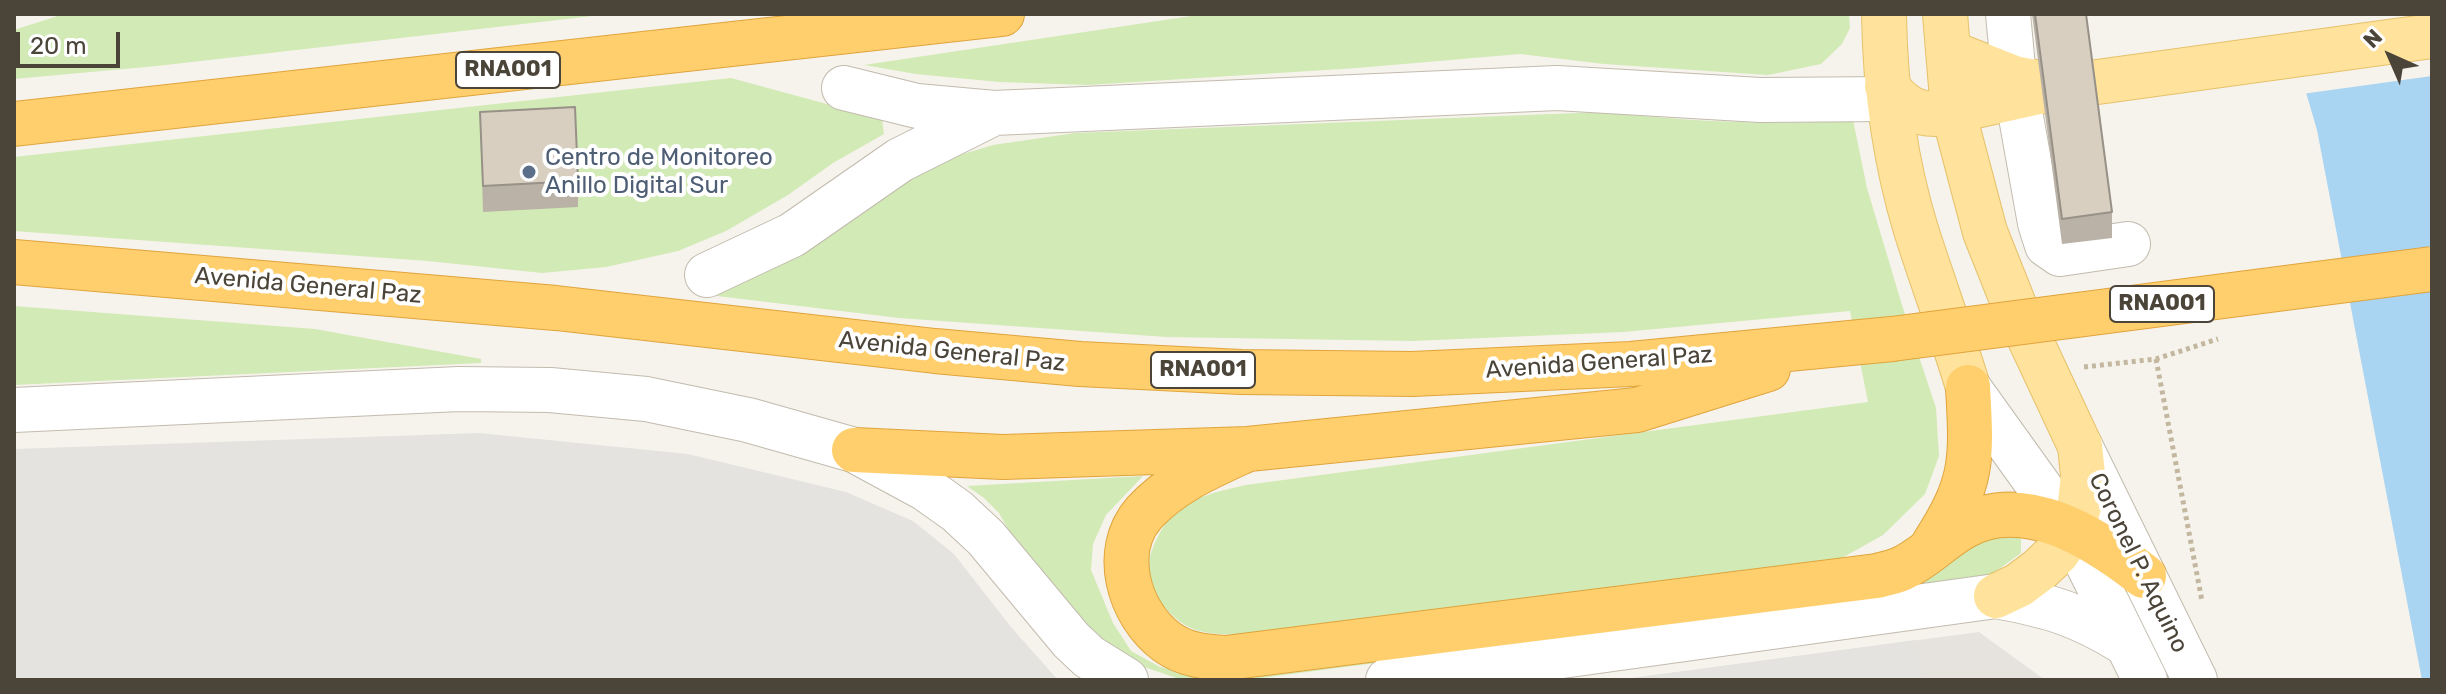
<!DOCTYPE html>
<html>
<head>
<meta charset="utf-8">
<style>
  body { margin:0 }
  #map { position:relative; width:2446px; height:694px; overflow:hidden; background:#f6f3ec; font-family:Rubik,sans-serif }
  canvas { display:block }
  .frame { position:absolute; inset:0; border:16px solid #4b4439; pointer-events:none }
  .north { position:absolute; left:2350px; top:16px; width:80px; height:80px; -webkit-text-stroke:6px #fff; paint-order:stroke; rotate:315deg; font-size:22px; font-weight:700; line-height:32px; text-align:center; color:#4b4439 }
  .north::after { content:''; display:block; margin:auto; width:28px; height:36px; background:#4b4439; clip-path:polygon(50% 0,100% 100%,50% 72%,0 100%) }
  .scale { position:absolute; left:16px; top:32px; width:104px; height:36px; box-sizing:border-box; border:4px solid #4b4439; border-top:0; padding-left:10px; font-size:24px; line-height:28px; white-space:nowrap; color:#4b4439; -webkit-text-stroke:6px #fff; paint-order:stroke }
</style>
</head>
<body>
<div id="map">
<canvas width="2446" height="694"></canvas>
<div class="frame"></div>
<div class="north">N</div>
<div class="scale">20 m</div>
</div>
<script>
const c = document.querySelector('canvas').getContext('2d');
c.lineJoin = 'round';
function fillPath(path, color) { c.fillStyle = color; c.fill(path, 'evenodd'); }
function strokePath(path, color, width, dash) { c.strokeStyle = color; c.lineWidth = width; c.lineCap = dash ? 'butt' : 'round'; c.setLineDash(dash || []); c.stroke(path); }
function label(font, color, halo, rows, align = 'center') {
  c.font = font + ' Rubik,sans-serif'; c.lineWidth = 8; c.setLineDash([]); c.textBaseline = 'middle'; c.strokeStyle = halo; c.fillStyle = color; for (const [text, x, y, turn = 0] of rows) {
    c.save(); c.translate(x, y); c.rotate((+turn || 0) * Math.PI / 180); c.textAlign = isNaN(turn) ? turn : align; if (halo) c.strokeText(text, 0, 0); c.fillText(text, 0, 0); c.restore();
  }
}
const industrial = new Path2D(`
  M 1979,632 L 2045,680 L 1617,680 Z`);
const green = new Path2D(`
  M 64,14 L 610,14 L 157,66 L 14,79 L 14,30 Z
  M 1205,14 L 1849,14 L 1850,28 L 1842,44 L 1821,64 L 1768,75 L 1604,64 L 1520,54 L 1357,68 L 1088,85 L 999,82 L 916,74 L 864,65 Z
  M 731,78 L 882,119 L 884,134 L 833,163 L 788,195 L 726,231 L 678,251 L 606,267 L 542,273 L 428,261 L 14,231 L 14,157 Z
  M 1603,112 C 1686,121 1770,126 1853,120 L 1867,188 L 1902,305 L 1936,408 L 1939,456 L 1925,494 L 1883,535 L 1840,559 L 1286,633 C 1260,633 1212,639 1189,627 C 1174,620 1148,593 1147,576 C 1147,556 1159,529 1173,515 C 1192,496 1221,491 1246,485 L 1868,402 L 1850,311 L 1623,332 L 1413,341 L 1166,337 L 899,318 L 709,295 L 927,165 L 993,145 L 1075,133 Z
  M 14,306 L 315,329 L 481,359 L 481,363 L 14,385 Z
  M 1143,476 L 1106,515 L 1093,544 L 1091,570 L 1113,623 L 1131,651 L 1160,667 L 1190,674 L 1910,582 L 1995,530 L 2021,534 L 2021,553 L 1987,578 L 1924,591 L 1246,680 L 1182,680 L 1127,661 L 1098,643 L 1012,536 L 999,513 L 984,498 L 967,486 Z`);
const parking = new Path2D(`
  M 479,433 L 688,454 L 846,492 L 913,521 L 954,554 L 1011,627 L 1058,680 L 14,680 L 14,449 Z
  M 1916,640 L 1922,680 L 1617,680 Z`);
const water = new Path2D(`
  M 2283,14 L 2432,14 L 2432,680 L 2422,680 L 2317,130 Z`);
const pier = new Path2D(`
  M 2279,14 L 2432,14 L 2432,76 L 2302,94 Z`);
const path = new Path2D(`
  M 2156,359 L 2202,601
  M 2084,367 L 2156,359 L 2218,339`);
const minor = new Path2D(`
  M 2008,14 L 2014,78 L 2040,223 L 2047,245 L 2060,254 L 2128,244
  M 844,88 L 917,106 L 994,113 L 1557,88 L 1760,100 L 1889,99
  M 707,275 L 792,235 L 900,160 L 994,113
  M 1968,387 L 2072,532 L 2145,680
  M 14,410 L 459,389 L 550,390 L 646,399 L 748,420 L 854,450 L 926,489 L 957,511 L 986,538 L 1071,640 L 1089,657 L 1126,680
  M 2080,446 L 2195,680
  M 1388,680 L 1996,596 C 2050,606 2078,614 2125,643`);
const major = new Path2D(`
  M 1884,14 C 1885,86 1895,161 1916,230 C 1933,283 1952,334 1968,387
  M 1945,14 L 1953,111 L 1985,232 L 2014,305 L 2080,446 L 2083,475 L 2080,503 L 2072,532 L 2058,552 L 2039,570 L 2019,585 L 1996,596
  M 1948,52 L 2014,78 L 2051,85
  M 1887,86 C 1900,105 1916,115 1939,114 L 2061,87 L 2432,36`);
const highway = new Path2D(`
  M 14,124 L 1002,14
  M 14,262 L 556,308 L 935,351 L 1080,364 L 1241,372 L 1412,374 L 1631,364 L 1892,339
  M 1248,449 C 1211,466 1172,482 1144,513 C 1111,551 1128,613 1167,642 C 1185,655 1205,657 1226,658 L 1877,576 C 1885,574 1894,572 1901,569 C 1923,559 1942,539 1963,527 C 2024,492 2095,538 2144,576
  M 854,450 L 1003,457 L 1248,449 L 1637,410 L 1768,369
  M 1933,545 C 1974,482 1972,459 1968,387`);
const highwayBridge = new Path2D(`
  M 1892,339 L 2432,269`);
const wall = new Path2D(`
  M 2032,14 L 2086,14 L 2112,212 L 2112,238 L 2062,244 Z
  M 480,112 L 578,181 L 578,207 L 483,212 Z`);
const building = new Path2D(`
  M 2035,14 L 2086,14 L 2112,212 L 2062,219 Z
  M 575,107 L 578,181 L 483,186 L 480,112 Z`);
const markers = [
  [529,172,8,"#5c6f8a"]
];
const shields = [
  [508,70,104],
  [2162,304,104],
  [1203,370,104]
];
const shieldNames = [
  ["RNA001",508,70],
  ["RNA001",2162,304],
  ["RNA001",1203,370]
];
const serviceNames = [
  ["Centro de Monitoreo",545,158],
  ["Anillo Digital Sur",545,186]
];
const streetNames = [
  ["Avenida General Paz",308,286,5],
  ["Avenida General Paz",952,352,6],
  ["Avenida General Paz",1599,363,-4],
  ["Coronel P. Aquino",2138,563,64]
];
fillPath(industrial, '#e6e2dd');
fillPath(green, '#d2eab5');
fillPath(parking, '#e5e3e0');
fillPath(water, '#a9d4f2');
fillPath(pier, '#f6f3ec');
strokePath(minor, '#c2bbae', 46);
strokePath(major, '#e6c16a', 46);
strokePath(highway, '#e0a43c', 46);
strokePath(path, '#c4b79f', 5, [4, 4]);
strokePath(minor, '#fff', 44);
strokePath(major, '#ffe39c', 44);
strokePath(highway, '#ffcf6e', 44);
strokePath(highwayBridge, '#e0a43c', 46, []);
strokePath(highwayBridge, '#ffcf6e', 44);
fillPath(wall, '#bab2a6');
fillPath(building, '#d8cfc1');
strokePath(building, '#979187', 2);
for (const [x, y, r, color] of markers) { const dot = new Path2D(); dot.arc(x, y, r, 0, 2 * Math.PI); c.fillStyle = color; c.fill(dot); strokePath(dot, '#fff', 3); }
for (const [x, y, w] of shields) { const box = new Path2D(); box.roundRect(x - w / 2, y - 18, w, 36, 6); c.fillStyle = '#fff'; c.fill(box); strokePath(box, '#4b4439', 2); }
label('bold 22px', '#4b4439', null, shieldNames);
label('24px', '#4e5e75', '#fff', serviceNames, 'left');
label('24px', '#4b4439', '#fff', streetNames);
</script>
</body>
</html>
